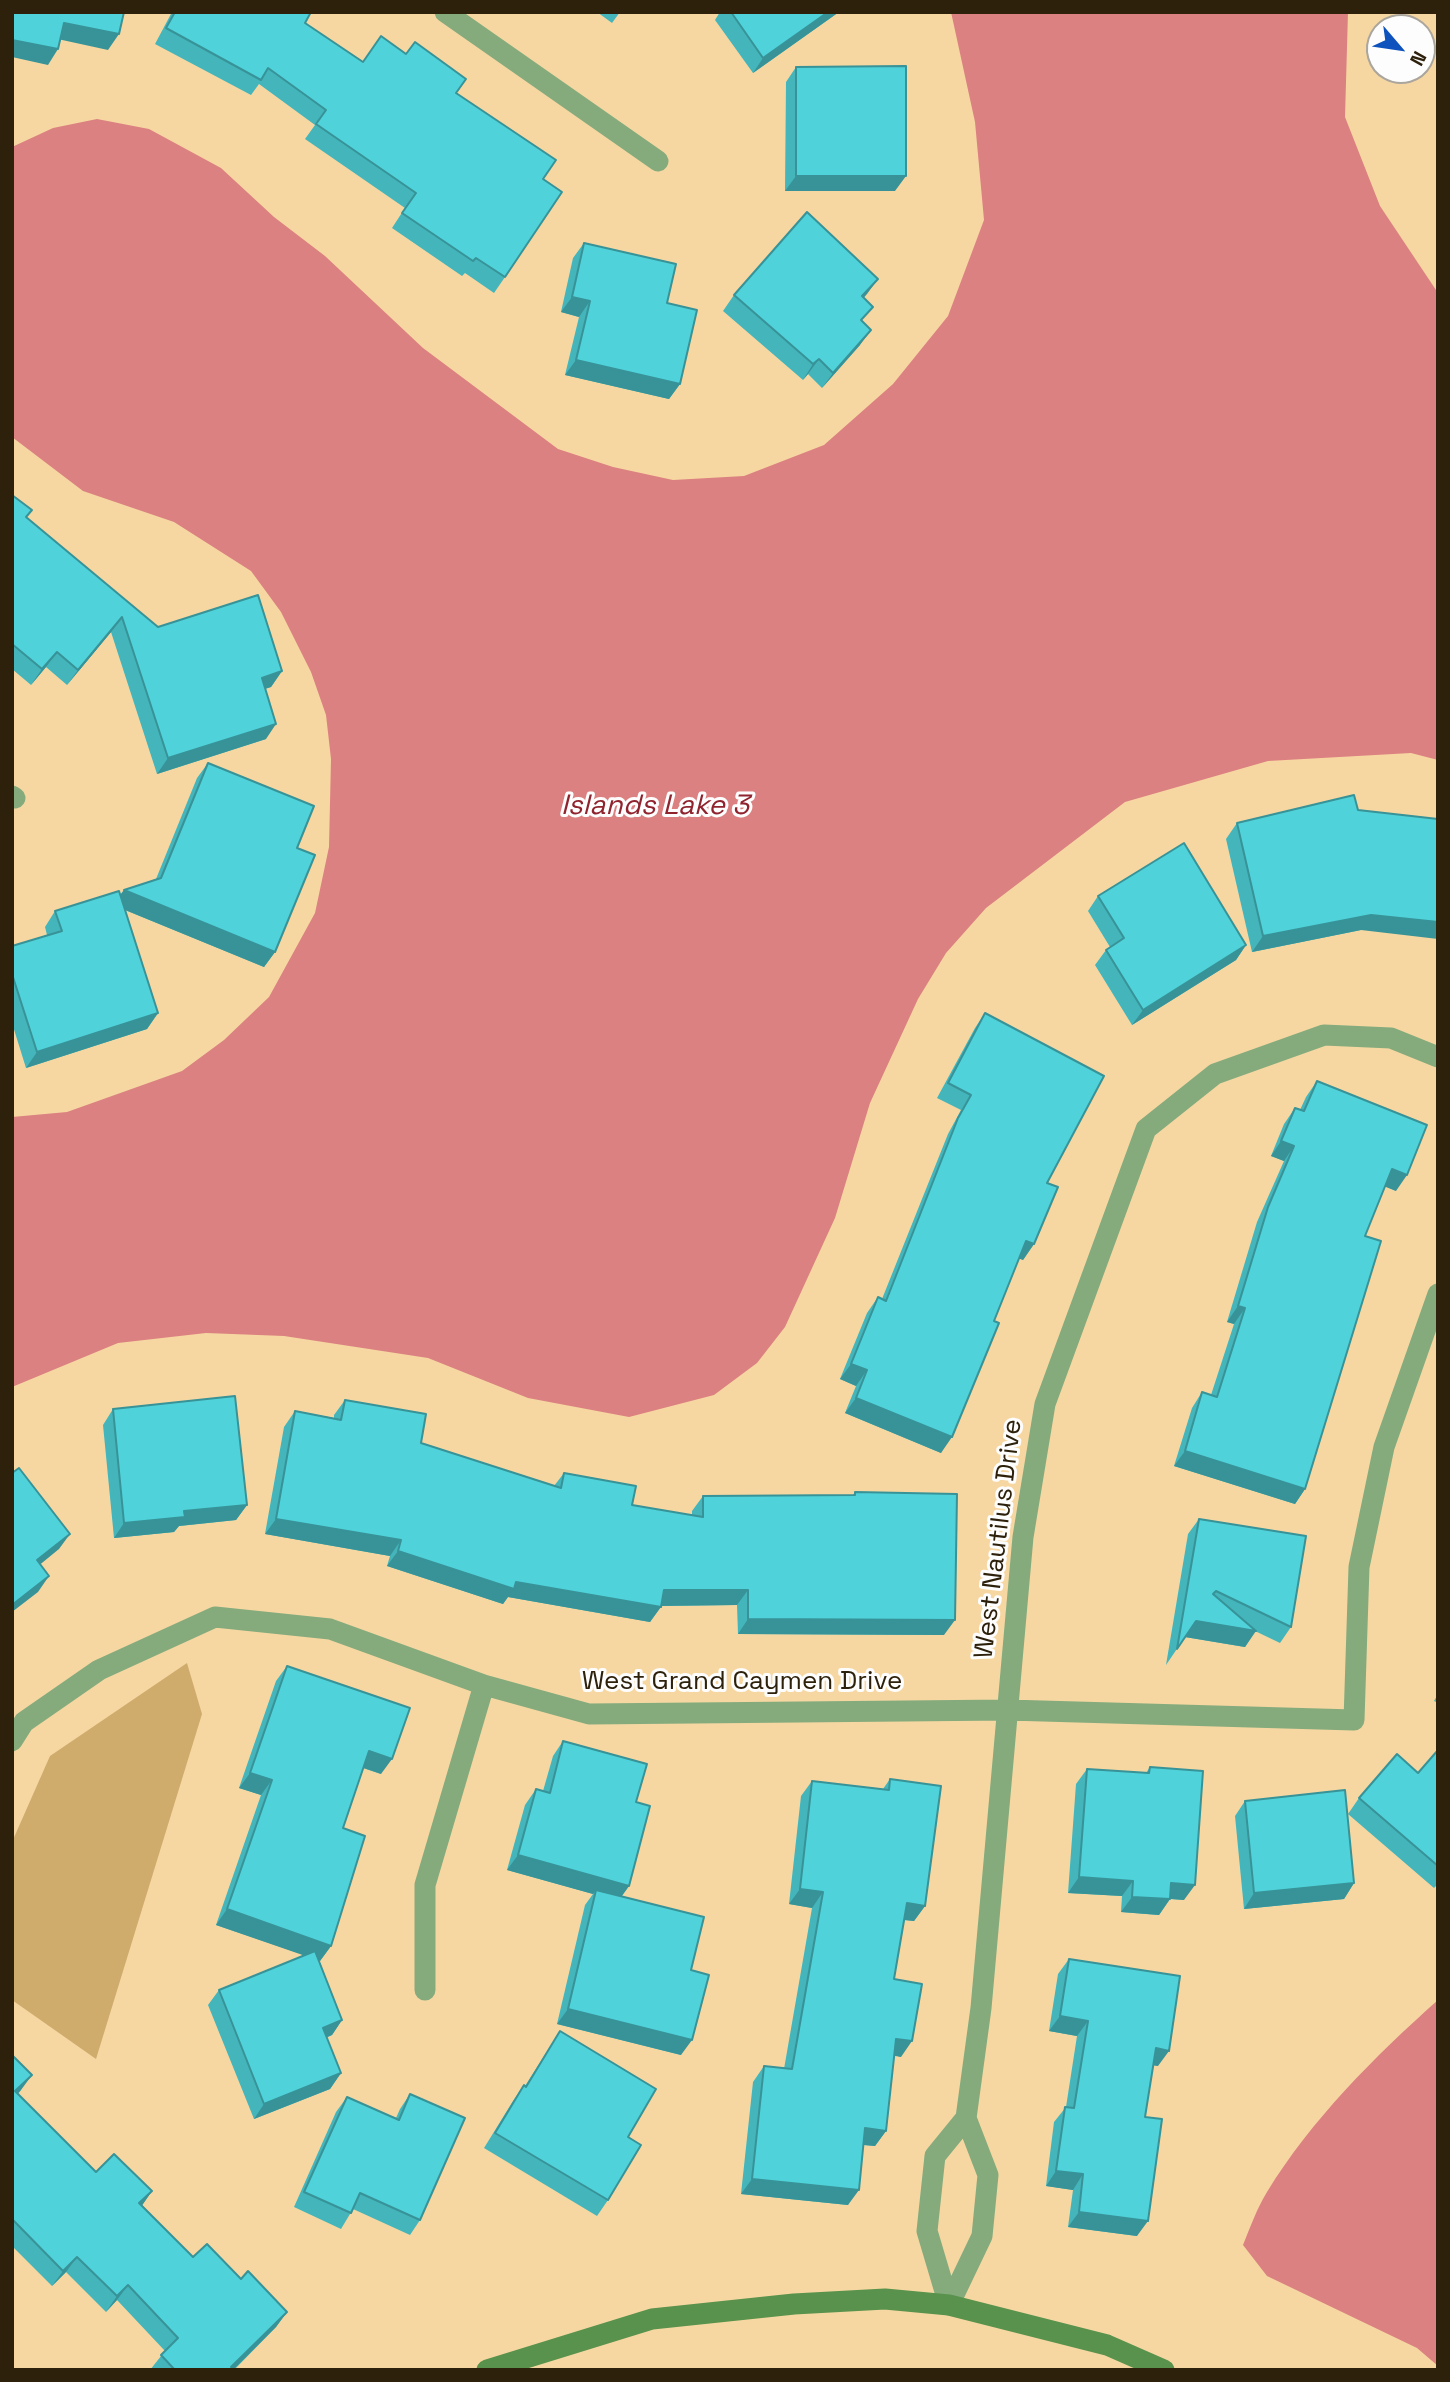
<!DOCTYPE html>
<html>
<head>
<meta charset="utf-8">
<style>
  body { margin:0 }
  #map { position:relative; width:1450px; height:2382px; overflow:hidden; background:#f6d7a2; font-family:"Space Grotesk",sans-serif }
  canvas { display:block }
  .frame { position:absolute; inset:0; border:14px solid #2d210c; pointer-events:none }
  .north { position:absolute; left:1366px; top:14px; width:70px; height:70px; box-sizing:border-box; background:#fdfdfd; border:2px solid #aaa59d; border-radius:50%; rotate:119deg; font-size:19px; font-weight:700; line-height:28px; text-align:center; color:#2d210c }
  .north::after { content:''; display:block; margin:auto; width:24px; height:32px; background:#0e53bd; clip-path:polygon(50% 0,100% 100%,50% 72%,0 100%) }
</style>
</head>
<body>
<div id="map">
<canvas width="1450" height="2382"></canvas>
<div class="frame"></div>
<div class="north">N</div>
</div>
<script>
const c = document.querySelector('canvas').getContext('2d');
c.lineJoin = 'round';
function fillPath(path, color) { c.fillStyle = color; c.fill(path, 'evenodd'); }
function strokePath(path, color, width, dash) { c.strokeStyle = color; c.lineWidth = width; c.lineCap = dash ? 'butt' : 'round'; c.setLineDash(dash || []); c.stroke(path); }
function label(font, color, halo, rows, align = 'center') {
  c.font = font + ' "Space Grotesk",sans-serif'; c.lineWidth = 6; c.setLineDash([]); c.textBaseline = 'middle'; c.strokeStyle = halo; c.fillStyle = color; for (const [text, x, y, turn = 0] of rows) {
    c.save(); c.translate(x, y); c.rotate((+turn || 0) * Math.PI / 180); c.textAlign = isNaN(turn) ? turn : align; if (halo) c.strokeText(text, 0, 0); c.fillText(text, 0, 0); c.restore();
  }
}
const green = new Path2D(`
  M 187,1663 L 202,1714 L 96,2059 L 12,2000 L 12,1842 L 50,1756 Z`);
const water = new Path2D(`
  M 951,12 L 1348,12 L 1345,117 L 1380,206 L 1438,293 L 1438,760 L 1411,753 L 1268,761 L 1125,802 L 986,908 L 946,953 L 918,999 L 870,1103 L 835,1218 L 785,1327 L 757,1363 L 714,1395 L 629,1417 L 528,1398 L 428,1358 L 284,1336 L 206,1333 L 118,1343 L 12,1387 L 12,1117 L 67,1112 L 182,1071 L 224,1040 L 269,997 L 315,913 L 329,847 L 331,759 L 326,715 L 311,672 L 281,612 L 251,571 L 174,522 L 83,491 L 12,437 L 12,147 L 53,128 L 97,119 L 149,129 L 221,168 L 274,217 L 325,256 L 423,348 L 558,449 L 613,467 L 673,480 L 744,476 L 824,445 L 893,384 L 948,316 L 984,220 L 975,122 Z
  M 1438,2000 L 1438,2366 L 1417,2348 L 1267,2276 L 1243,2245 C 1250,2228 1257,2208 1267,2192 C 1311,2120 1375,2056 1438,2000 Z`);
const street = new Path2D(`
  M 445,12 L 658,161
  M 12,796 L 15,798
  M 12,1741 L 24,1722 L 99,1670 L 215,1617 L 330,1629 L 484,1685 L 589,1714 L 1008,1710 L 1354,1720 L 1359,1567 L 1384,1447 L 1438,1294
  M 425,1990 L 425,1885 L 484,1685
  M 949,2305 L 982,2236 L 988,2175 L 966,2118 L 981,2008 L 1023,1537 L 1045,1404 L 1146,1129 L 1215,1074 L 1324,1035 L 1391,1038 L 1438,1057
  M 949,2305 L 927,2231 L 935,2156 L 966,2118`);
const secondary = new Path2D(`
  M 487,2370 L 652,2319 L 794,2304 L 885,2299 L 949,2305 L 1107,2345 L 1164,2370`);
const wall = new Path2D(`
  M 172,12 L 311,12 L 305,23 L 363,62 L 456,93 L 543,179 L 505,277 L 494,293 L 465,273 L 462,276 L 392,228 L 405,208 L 305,139 L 315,125 L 259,84 L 251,95 L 155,44 Z
  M 597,12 L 620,12 L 612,23 Z
  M 720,12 L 839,12 L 753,73 L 715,20 Z
  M 796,67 L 895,191 L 785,191 L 786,82 Z
  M 584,243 L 667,303 L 680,384 L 669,399 L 565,375 L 579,317 L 561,312 L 573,258 Z
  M 878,279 L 863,298 L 860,345 L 822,388 L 808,374 L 803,380 L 723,311 L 734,295 Z
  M 12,495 L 27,518 L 158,627 L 282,671 L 271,687 L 265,689 L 266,739 L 157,774 L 111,632 L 67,685 L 46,667 L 31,685 L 12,669 Z
  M 208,763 L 297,848 L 275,952 L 264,967 L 125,910 L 158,1013 L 147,1029 L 26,1068 L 12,1023 L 12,946 L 47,935 L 45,927 L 55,911 L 120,895 L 124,890 L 156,879 L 197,778 Z
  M 1237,823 L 1361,930 L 1252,952 L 1226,839 Z
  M 1098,896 L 1246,945 L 1236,960 L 1132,1025 L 1095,965 L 1106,950 L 1110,947 L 1088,911 Z
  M 985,1013 L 1047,1183 L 1034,1244 L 1023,1260 L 1019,1258 L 941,1453 L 845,1413 L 856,1386 L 840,1379 L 867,1313 L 878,1297 L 882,1299 L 948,1134 L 961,1110 L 937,1098 L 975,1028 Z
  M 1317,1081 L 1396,1191 L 1385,1186 L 1365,1236 L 1305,1489 L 1295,1504 L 1174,1466 L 1192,1408 L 1202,1392 L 1211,1395 L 1234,1324 L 1227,1322 L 1257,1222 L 1284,1161 L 1271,1156 L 1284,1124 L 1295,1108 L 1300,1110 L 1306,1097 Z
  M 345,1400 L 421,1443 L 554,1486 L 564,1473 L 632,1505 L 692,1515 L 692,1511 L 703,1496 L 853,1495 L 855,1492 L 944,1635 L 738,1634 L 737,1605 L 661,1606 L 650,1622 L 508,1597 L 503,1604 L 387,1566 L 390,1556 L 265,1534 L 284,1427 L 295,1411 L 334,1418 L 334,1415 Z
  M 113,1409 L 247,1505 L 236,1520 L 179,1526 L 174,1532 L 114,1538 L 103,1425 Z
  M 1199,1519 L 1291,1627 L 1280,1643 L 1255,1631 L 1245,1647 L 1185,1637 L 1166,1665 L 1188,1534 Z
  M 287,1666 L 381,1774 L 363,1768 L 343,1828 L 331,1946 L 320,1961 L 319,1960 L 342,2020 L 332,2035 L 326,2038 L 341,2073 L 330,2089 L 254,2119 L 208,2005 L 219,1990 L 304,1955 L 216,1925 L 261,1795 L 239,1788 L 276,1681 Z
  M 1438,1694 L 1438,1703 L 1434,1701 Z
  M 563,1741 L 636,1802 L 629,1886 L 622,1896 L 691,1970 L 681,2055 L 557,2024 L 585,1905 L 593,1894 L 507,1870 L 525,1805 L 536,1789 L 543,1791 L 553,1756 Z
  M 1438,1750 L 1438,1884 L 1434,1888 L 1348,1814 L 1359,1798 L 1418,1773 Z
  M 1150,1767 L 1184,1900 L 1170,1899 L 1159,1915 L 1121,1912 L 1122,1896 L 1068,1893 L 1076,1784 L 1087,1769 L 1146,1773 Z
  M 890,1779 L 925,1906 L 914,1921 L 904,1920 L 894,1979 L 901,2057 L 894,2055 L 886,2131 L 875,2146 L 863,2145 L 848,2205 L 741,2194 L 753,2082 L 764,2066 L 784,2069 L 812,1908 L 789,1904 L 801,1796 L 812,1781 L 883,1789 Z
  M 1245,1801 L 1354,1883 L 1344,1899 L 1244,1909 L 1235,1816 Z
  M 1069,1959 L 1158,2066 L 1153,2065 L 1145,2117 L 1137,2236 L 1068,2227 L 1073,2190 L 1046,2186 L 1054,2122 L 1066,2107 L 1077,2036 L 1049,2031 L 1058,1974 Z
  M 560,2031 L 628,2137 L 608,2200 L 597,2216 L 484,2148 L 513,2101 L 524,2085 L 525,2086 Z
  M 12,2055 L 21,2090 L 18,2094 L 96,2172 L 152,2191 L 142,2205 L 193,2257 L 241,2279 L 287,2312 L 276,2327 L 234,2370 L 150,2370 L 165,2351 L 117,2300 L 106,2312 L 66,2272 L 52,2286 L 12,2246 Z
  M 410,2094 L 420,2220 L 410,2235 L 353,2209 L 341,2229 L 294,2207 L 336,2112 L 347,2097 L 396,2118 L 400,2109 Z`);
const shadedWall = new Path2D(`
  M 828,12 L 839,12 L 753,73 L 763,58 Z
  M 64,23 L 119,34 L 108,50 L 53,38 Z
  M 12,40 L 58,49 L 48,65 L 12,57 Z
  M 796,176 L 906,176 L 895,191 L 785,191 Z
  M 878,279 L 867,294 L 851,312 L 862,296 Z
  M 572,297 L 590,301 L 579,317 L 561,312 Z
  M 871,330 L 860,345 L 822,388 L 833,373 Z
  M 819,359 L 808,374 L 803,380 L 813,364 Z
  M 576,360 L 680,384 L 669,399 L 565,375 Z
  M 122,617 L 111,632 L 67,685 L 78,670 Z
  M 57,652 L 46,667 L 31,685 L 42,669 Z
  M 282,671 L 271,687 L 251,693 L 262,678 Z
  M 276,724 L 266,739 L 157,774 L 168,758 Z
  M 124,890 L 275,952 L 264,967 L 113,905 Z
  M 1371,915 L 1438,922 L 1438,939 L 1361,930 L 1252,952 L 1263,936 Z
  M 1246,945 L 1236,960 L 1132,1025 L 1143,1010 Z
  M 158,1013 L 147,1029 L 26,1068 L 37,1052 Z
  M 1281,1141 L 1294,1146 L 1284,1161 L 1271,1156 Z
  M 1392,1169 L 1407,1175 L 1396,1191 L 1381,1185 Z
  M 1026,1241 L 1034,1244 L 1023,1260 L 1015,1257 Z
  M 1238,1306 L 1245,1308 L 1234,1324 L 1227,1322 Z
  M 851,1364 L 867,1370 L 856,1386 L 840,1379 Z
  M 856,1398 L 952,1437 L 941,1453 L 845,1413 Z
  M 1185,1451 L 1305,1489 L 1295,1504 L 1174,1466 Z
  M 247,1505 L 236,1520 L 179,1526 L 174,1532 L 114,1538 L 124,1523 L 184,1511 Z
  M 276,1519 L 401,1540 L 390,1556 L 265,1534 Z
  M 70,1534 L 59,1549 L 26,1576 L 37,1560 Z
  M 398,1551 L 661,1607 L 650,1622 L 508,1597 L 503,1604 L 387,1566 Z
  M 49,1576 L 38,1592 L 12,1612 L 12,1605 Z
  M 664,1590 L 748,1590 L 737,1605 L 653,1606 Z
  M 748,1619 L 955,1620 L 944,1635 L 738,1634 Z
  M 1196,1621 L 1256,1631 L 1245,1647 L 1185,1637 Z
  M 369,1751 L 392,1759 L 381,1774 L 358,1766 Z
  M 250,1773 L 272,1780 L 261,1795 L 239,1788 Z
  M 518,1855 L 629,1886 L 618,1901 L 596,1890 L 593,1894 L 507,1870 Z
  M 1079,1877 L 1133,1881 L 1122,1896 L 1068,1893 Z
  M 1171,1883 L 1195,1885 L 1184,1900 L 1160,1898 Z
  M 1354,1883 L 1344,1899 L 1244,1909 L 1254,1893 Z
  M 800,1889 L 823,1892 L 812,1908 L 789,1904 Z
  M 1132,1897 L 1170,1899 L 1159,1915 L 1121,1912 Z
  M 907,1903 L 925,1906 L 914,1921 L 896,1919 Z
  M 227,1909 L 331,1946 L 320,1961 L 216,1925 Z
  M 568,2009 L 692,2040 L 681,2055 L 557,2024 Z
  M 1060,2016 L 1088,2021 L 1077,2036 L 1049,2031 Z
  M 342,2020 L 332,2035 L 312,2043 L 323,2028 Z
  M 896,2039 L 912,2041 L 901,2057 L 885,2054 Z
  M 1156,2048 L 1169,2051 L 1158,2066 L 1145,2064 Z
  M 341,2073 L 330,2089 L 254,2119 L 264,2104 Z
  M 32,2075 L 21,2090 L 12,2099 L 15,2091 Z
  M 865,2128 L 886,2131 L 875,2146 L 854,2144 Z
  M 1056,2171 L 1083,2174 L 1073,2190 L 1046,2186 Z
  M 752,2179 L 859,2190 L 848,2205 L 741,2194 Z
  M 152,2191 L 141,2207 L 139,2203 Z
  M 1079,2212 L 1148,2221 L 1137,2236 L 1068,2227 Z
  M 77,2257 L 66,2272 L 52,2286 L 63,2271 Z
  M 128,2285 L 117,2300 L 106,2312 L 117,2296 Z
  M 287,2312 L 276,2327 L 233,2370 L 231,2367 Z`);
const building = new Path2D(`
  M 12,12 L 124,12 L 119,34 L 64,23 L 58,49 L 12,40 Z
  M 175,12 L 311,12 L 305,23 L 363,62 L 381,36 L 406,54 L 415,42 L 466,79 L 456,93 L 556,160 L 543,179 L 562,192 L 505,277 L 476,258 L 473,261 L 402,213 L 416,193 L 316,124 L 326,110 L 268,68 L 261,80 L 166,28 Z
  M 731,12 L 828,12 L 763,58 Z
  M 906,66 L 906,176 L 796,176 L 796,67 Z
  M 807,212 L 878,279 L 862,296 L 873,307 L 861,320 L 871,330 L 833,373 L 819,359 L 813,364 L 734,295 Z
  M 584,243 L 676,264 L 667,303 L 697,310 L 680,384 L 576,360 L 590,301 L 572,297 Z
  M 12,495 L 32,510 L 26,517 L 158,627 L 258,595 L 282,671 L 262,678 L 276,724 L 168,758 L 122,617 L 78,670 L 57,652 L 42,669 L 12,644 Z
  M 208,763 L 314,806 L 297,848 L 315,855 L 275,952 L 124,890 L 161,878 Z
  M 1354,795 L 1358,810 L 1438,819 L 1438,922 L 1371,915 L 1263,936 L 1237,823 Z
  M 1184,843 L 1246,945 L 1143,1010 L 1106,950 L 1124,938 L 1098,896 Z
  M 119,891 L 158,1013 L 37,1052 L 12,974 L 12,946 L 62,931 L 55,911 Z
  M 985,1013 L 1104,1076 L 1047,1183 L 1058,1187 L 1034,1244 L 1026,1241 L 994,1321 L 999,1323 L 952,1437 L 856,1398 L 867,1370 L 851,1364 L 878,1297 L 886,1301 L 958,1118 L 971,1095 L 948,1083 Z
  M 1317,1081 L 1427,1125 L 1407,1175 L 1392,1169 L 1365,1236 L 1381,1241 L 1305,1489 L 1185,1451 L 1202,1392 L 1217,1397 L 1245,1308 L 1238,1306 L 1268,1207 L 1294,1146 L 1281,1141 L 1295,1108 L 1304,1111 Z
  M 235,1396 L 247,1505 L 184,1511 L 185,1517 L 124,1523 L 113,1409 Z
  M 345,1400 L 426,1414 L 421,1443 L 561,1488 L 564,1473 L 636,1486 L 632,1505 L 703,1517 L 703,1496 L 855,1495 L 855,1492 L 957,1494 L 955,1620 L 748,1619 L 748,1590 L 664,1590 L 661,1607 L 516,1582 L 514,1589 L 398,1551 L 401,1540 L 276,1519 L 295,1411 L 341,1420 Z
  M 19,1468 L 70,1534 L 37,1560 L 49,1576 L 12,1605 L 12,1473 Z
  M 1199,1519 L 1306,1536 L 1291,1627 L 1216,1591 L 1213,1594 L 1256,1631 L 1196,1621 L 1177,1649 Z
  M 287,1666 L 410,1708 L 392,1759 L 369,1751 L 343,1828 L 365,1836 L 331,1946 L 227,1909 L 272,1780 L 250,1773 Z
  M 563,1741 L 647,1764 L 636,1802 L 650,1806 L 629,1886 L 518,1855 L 536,1789 L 550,1793 Z
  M 1438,1750 L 1438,1866 L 1359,1798 L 1397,1754 L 1418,1773 Z
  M 1150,1767 L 1203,1771 L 1195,1885 L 1171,1883 L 1170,1899 L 1132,1897 L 1133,1881 L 1079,1877 L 1087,1769 L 1149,1773 Z
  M 890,1779 L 941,1786 L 925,1906 L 907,1903 L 894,1979 L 922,1984 L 912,2041 L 896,2039 L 886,2131 L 865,2128 L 859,2190 L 752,2179 L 764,2066 L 792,2069 L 823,1892 L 800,1889 L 812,1781 L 889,1790 Z
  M 1345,1790 L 1354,1883 L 1254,1893 L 1245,1801 Z
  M 596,1890 L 704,1917 L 691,1970 L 709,1975 L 692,2040 L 568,2009 Z
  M 315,1951 L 342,2020 L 323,2028 L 341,2073 L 264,2104 L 219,1990 Z
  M 1069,1959 L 1180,1976 L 1169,2051 L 1156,2048 L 1145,2117 L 1162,2119 L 1148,2221 L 1079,2212 L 1083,2174 L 1056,2171 L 1065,2107 L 1074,2108 L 1088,2021 L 1060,2016 Z
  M 560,2031 L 656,2089 L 628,2137 L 641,2145 L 608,2200 L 495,2133 L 524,2085 L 526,2087 Z
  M 12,2055 L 32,2075 L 15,2091 L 96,2172 L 114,2154 L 152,2191 L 139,2203 L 193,2257 L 207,2244 L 241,2279 L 248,2271 L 287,2312 L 231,2367 L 234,2370 L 175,2370 L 161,2355 L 178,2338 L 128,2285 L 117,2296 L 77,2257 L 63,2271 L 12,2219 Z
  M 410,2094 L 465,2118 L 420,2220 L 360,2193 L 351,2213 L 304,2192 L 347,2097 L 399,2120 Z`);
const streetNames = [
  ["West Nautilus Drive",999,1539,-83],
  ["West Grand Caymen Drive",742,1682]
];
const waterNames = [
  ["Islands Lake 3",655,806]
];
fillPath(green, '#cfab6c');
fillPath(water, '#dc8181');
strokePath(street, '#85ab7d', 21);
strokePath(secondary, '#58924c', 21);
fillPath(wall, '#44b5bb');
fillPath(shadedWall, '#379398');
fillPath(building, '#4fd2d9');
strokePath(building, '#379398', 2);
label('26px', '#2d210c', '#fdfdfd', streetNames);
label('italic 28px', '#8f232e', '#fdfdfd', waterNames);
</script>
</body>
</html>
